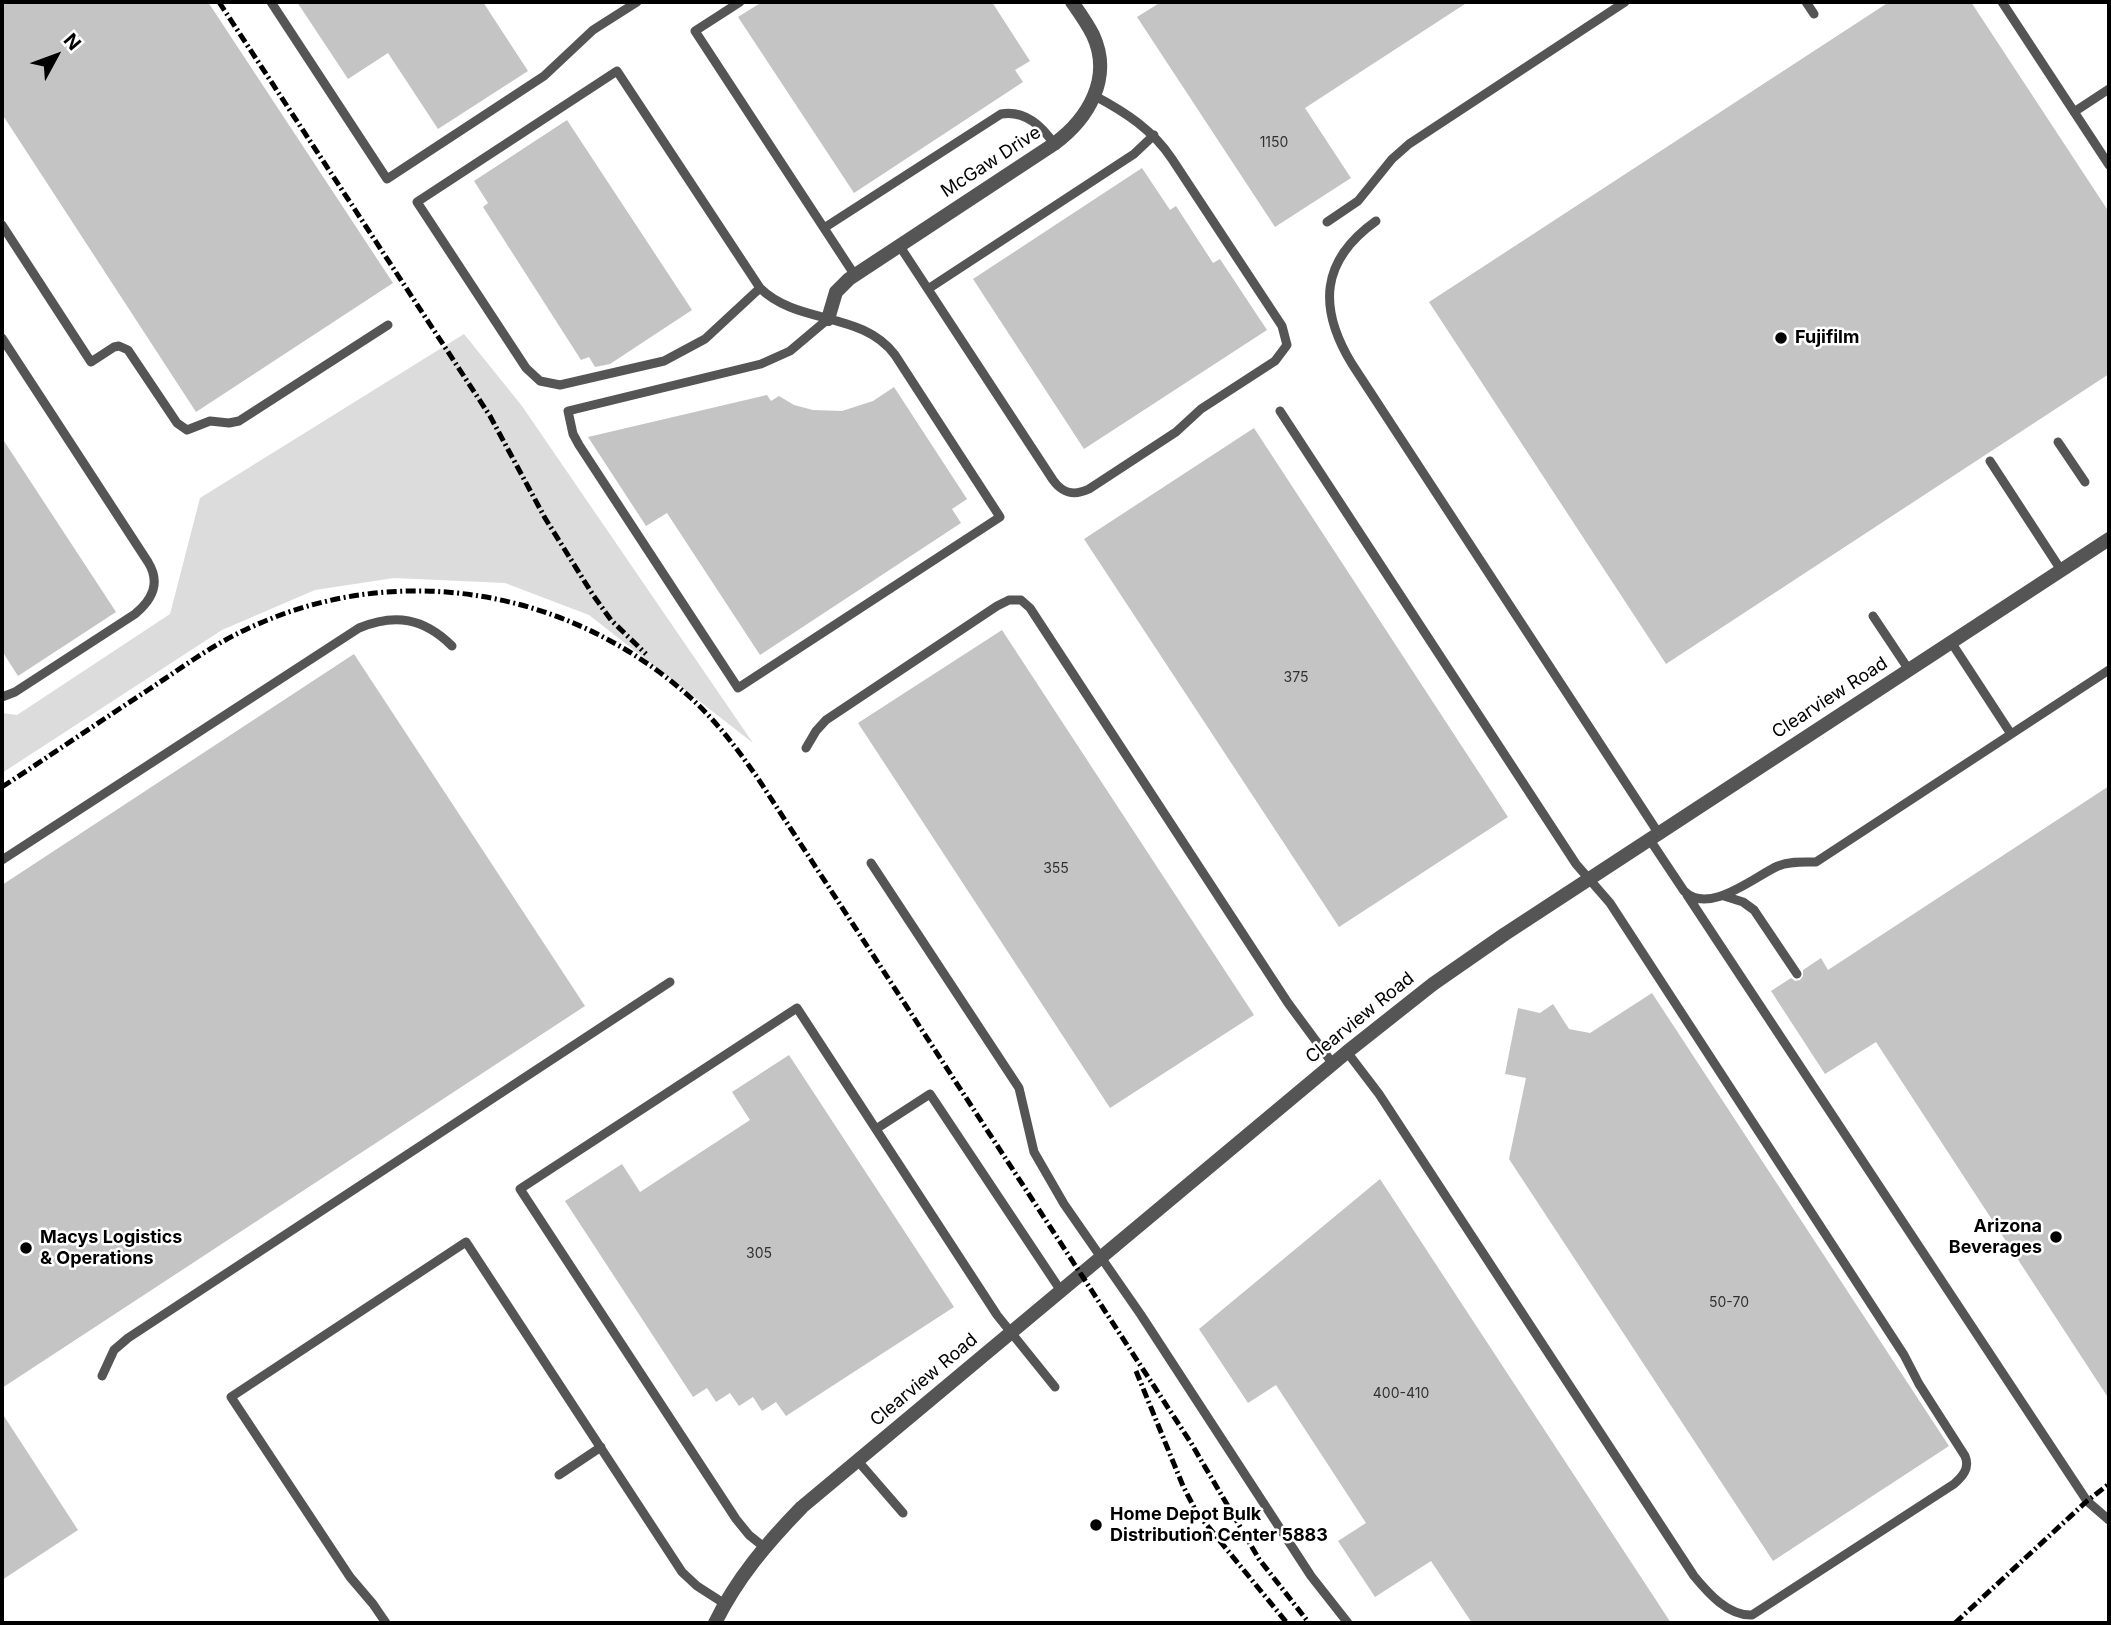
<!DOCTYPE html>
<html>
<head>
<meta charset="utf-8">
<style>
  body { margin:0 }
  #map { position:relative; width:2111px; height:1625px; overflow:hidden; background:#fff; font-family:Inter,sans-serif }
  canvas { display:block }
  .frame { position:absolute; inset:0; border:4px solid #000; pointer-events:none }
  .north { position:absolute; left:21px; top:21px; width:70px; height:70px; -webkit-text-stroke:5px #fff; paint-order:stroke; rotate:49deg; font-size:19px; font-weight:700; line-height:28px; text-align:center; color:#000 }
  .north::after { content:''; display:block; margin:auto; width:24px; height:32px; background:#000; clip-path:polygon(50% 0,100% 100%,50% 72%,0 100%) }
</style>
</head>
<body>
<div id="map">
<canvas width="2111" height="1625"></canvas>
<div class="frame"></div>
<div class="north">N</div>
</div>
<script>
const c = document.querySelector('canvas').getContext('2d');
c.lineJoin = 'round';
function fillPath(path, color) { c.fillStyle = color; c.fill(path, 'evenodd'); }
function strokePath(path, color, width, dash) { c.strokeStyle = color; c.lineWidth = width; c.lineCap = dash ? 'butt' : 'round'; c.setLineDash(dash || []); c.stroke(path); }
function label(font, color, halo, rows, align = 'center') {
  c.font = font + ' Inter,sans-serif'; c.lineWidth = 5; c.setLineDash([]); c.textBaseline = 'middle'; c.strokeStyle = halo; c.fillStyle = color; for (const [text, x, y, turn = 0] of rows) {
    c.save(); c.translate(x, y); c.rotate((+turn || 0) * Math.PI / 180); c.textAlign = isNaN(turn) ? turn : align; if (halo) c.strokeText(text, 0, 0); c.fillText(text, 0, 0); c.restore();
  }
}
const green = new Path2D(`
  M 464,334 L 522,406 L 753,743 L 589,615 L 505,583 L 394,578 L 315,590 L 222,630 L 2,773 L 2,713 L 17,715 L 170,614 L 200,498 Z`);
const building = new Path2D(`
  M 2,2 L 208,2 L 393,283 L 196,412 L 2,114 Z
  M 297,2 L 483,2 L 528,71 L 438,129 L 388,53 L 348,79 Z
  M 762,2 L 992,2 L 1030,61 L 1015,70 L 1023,82 L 854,193 L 738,17 Z
  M 1161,2 L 1468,2 L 1305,108 L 1351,178 L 1275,227 L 1137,17 Z
  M 1889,2 L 1971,2 L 2109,212 L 2109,374 L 1666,664 L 1429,302 Z
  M 567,120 L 692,310 L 610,364 L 595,367 L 589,357 L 581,360 L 483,207 L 488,203 L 474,181 Z
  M 1142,168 L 1170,210 L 1176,206 L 1213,263 L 1220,259 L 1267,330 L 1084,449 L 973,279 Z
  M 894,387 L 967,499 L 952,509 L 961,523 L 760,655 L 667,513 L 646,526 L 588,437 L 767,395 L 771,401 L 779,396 L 794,405 L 813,410 L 842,411 L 873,401 Z
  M 1254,428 L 1508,817 L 1339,927 L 1084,539 Z
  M 2,438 L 116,612 L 18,676 L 2,651 Z
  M 1002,630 L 1254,1015 L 1110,1108 L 858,723 Z
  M 354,654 L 585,1006 L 2,1388 L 2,885 Z
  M 2109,786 L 2109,1399 L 1876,1042 L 1825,1074 L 1771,991 L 1791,978 L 1795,981 L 1800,980 L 1803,976 L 1803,970 L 1821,958 L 1828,970 Z
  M 1652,993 L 1949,1446 L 1773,1561 L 1509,1159 L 1526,1078 L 1505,1074 L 1518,1008 L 1540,1013 L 1553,1004 L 1569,1029 L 1590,1033 Z
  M 789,1055 L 954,1307 L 786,1416 L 776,1402 L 762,1411 L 753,1397 L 739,1406 L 730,1393 L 716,1402 L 707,1388 L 693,1397 L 565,1201 L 622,1164 L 640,1192 L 750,1120 L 732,1092 Z
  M 1380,1179 L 1671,1623 L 1472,1623 L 1431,1561 L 1375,1597 L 1338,1541 L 1366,1523 L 1276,1385 L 1248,1403 L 1199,1329 Z
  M 2,1413 L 78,1530 L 2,1580 Z`);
const service = new Path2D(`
  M 271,2 L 387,179 L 544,76 L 593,30 L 637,2
  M 740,2 L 695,31 L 854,274
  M 1806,2 L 1814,14
  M 2002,2 L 2109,165
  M 2074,112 L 2109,89
  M 1376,221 C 1320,261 1318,308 1352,364 L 1659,834
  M 1327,222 L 1358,201 L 1392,159 L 1409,144 L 1625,2
  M 2,225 L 91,362 L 114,347 L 119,346 L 128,350 L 177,423 L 187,430 L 210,421 L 229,423 L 239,421 L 388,325
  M 824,228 L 1001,114 C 1025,110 1042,126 1054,144
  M 899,245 L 1053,480 C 1063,494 1074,496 1089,489 L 1176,432 L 1201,409 L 1275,361 L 1287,345 L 1282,326 L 1172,159 C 1153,130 1125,112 1095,96
  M 760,288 L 705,339 L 664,361 L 560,385 L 540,381 L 526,368 L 417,202 L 617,71 L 760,288 C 797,325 863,311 895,355 L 1000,517 L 738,688 L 579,445 L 573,434 L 568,411 L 761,364 L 790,351 L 828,319
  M 928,289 L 1134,154 L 1154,135
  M 2,338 L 148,562 C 161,583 152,600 135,614 L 15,692 L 2,697
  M 1280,411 L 1576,864 L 1610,903 L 1904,1355 L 1919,1384 L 1965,1456 C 1970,1468 1963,1476 1954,1484 L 1752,1615 C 1728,1616 1708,1593 1694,1576 L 1379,1094 L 1347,1052
  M 2058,442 L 2085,482
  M 1990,461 L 2061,570
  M 1873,616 L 1909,670
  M 1951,642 L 2011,734
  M 806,748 L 816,731 L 826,720 L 997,606 L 1009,600 L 1021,600 L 1030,608 L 1288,1003 L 1333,1064
  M 1650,840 L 1684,891 C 1709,916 1755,876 1778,866 C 1790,861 1804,862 1816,862 L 2109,670
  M 2,860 L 359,628 C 395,613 424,618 452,646
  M 871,863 L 1019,1088 L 1034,1152 L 1064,1204 L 1141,1315 L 1311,1576 L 1348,1623
  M 1687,895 L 2087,1501 L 2109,1520
  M 1724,896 L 1743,902 L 1754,910 L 1797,974
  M 876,1129 L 930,1094 L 1061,1291
  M 102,1376 L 114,1350 L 128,1338 L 670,982
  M 857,1460 L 903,1513
  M 559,1475 L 601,1447
  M 764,1547 L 749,1535 L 736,1519 L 520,1189 L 797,1008 L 997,1315 L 1055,1387
  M 386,1623 L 373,1604 L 350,1577 L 231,1397 L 466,1242 L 682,1572 L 697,1586 L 725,1604`);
const minor = new Path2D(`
  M 828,319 L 836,292 L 849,279 L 1054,144 C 1088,119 1113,78 1093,35 C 1087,23 1079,12 1072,2
  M 715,1623 C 737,1578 767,1543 802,1507 L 1347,1052 L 1433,984 L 1505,934 L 2109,539`);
const rail = new Path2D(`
  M 219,2 L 490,416 L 545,518 L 593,595 L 611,620 L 646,654
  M 2,787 C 51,755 99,722 148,690 C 180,669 212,645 247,629 C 397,558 571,589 692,699 C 717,722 738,750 757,777 L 1191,1443 L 1259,1559 L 1309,1623
  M 1136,1371 L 1183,1486 L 1197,1513 L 1287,1623
  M 1955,1623 L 2087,1501 L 2109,1484`);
const markers = [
  [1781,338,7,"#000"],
  [2056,1237,7,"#000"],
  [26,1248,7,"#000"],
  [1096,1525,7,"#000"]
];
const numberNames = [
  ["1150",1274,143],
  ["375",1296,678],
  ["355",1056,869],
  ["305",759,1254],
  ["50-70",1729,1303],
  ["400-410",1401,1394]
];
const streetNames = [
  ["McGaw Drive",991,162,-33],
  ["Clearview Road",1830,698,-33],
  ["Clearview Road",1360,1018,-39],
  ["Clearview Road",924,1380,-40]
];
const poiNames = [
  ["Fujifilm",1795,338],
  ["Arizona",2042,1227,"right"],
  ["Beverages",2042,1248,"right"],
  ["Macys Logistics",40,1238],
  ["& Operations",40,1259],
  ["Home Depot Bulk",1110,1515],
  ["Distribution Center 5883",1110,1536]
];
fillPath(green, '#dcdcdc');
fillPath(building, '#c4c4c4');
strokePath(service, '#555', 9);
strokePath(minor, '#555', 14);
strokePath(rail, '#000', 5, [10, 3.5, 2, 3.5]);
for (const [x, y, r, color] of markers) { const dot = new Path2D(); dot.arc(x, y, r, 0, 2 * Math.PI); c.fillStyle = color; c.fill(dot); strokePath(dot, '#fff', 2.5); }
label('14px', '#313131', null, numberNames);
label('18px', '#000', '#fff', streetNames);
label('bold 18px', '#000', '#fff', poiNames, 'left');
</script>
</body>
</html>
